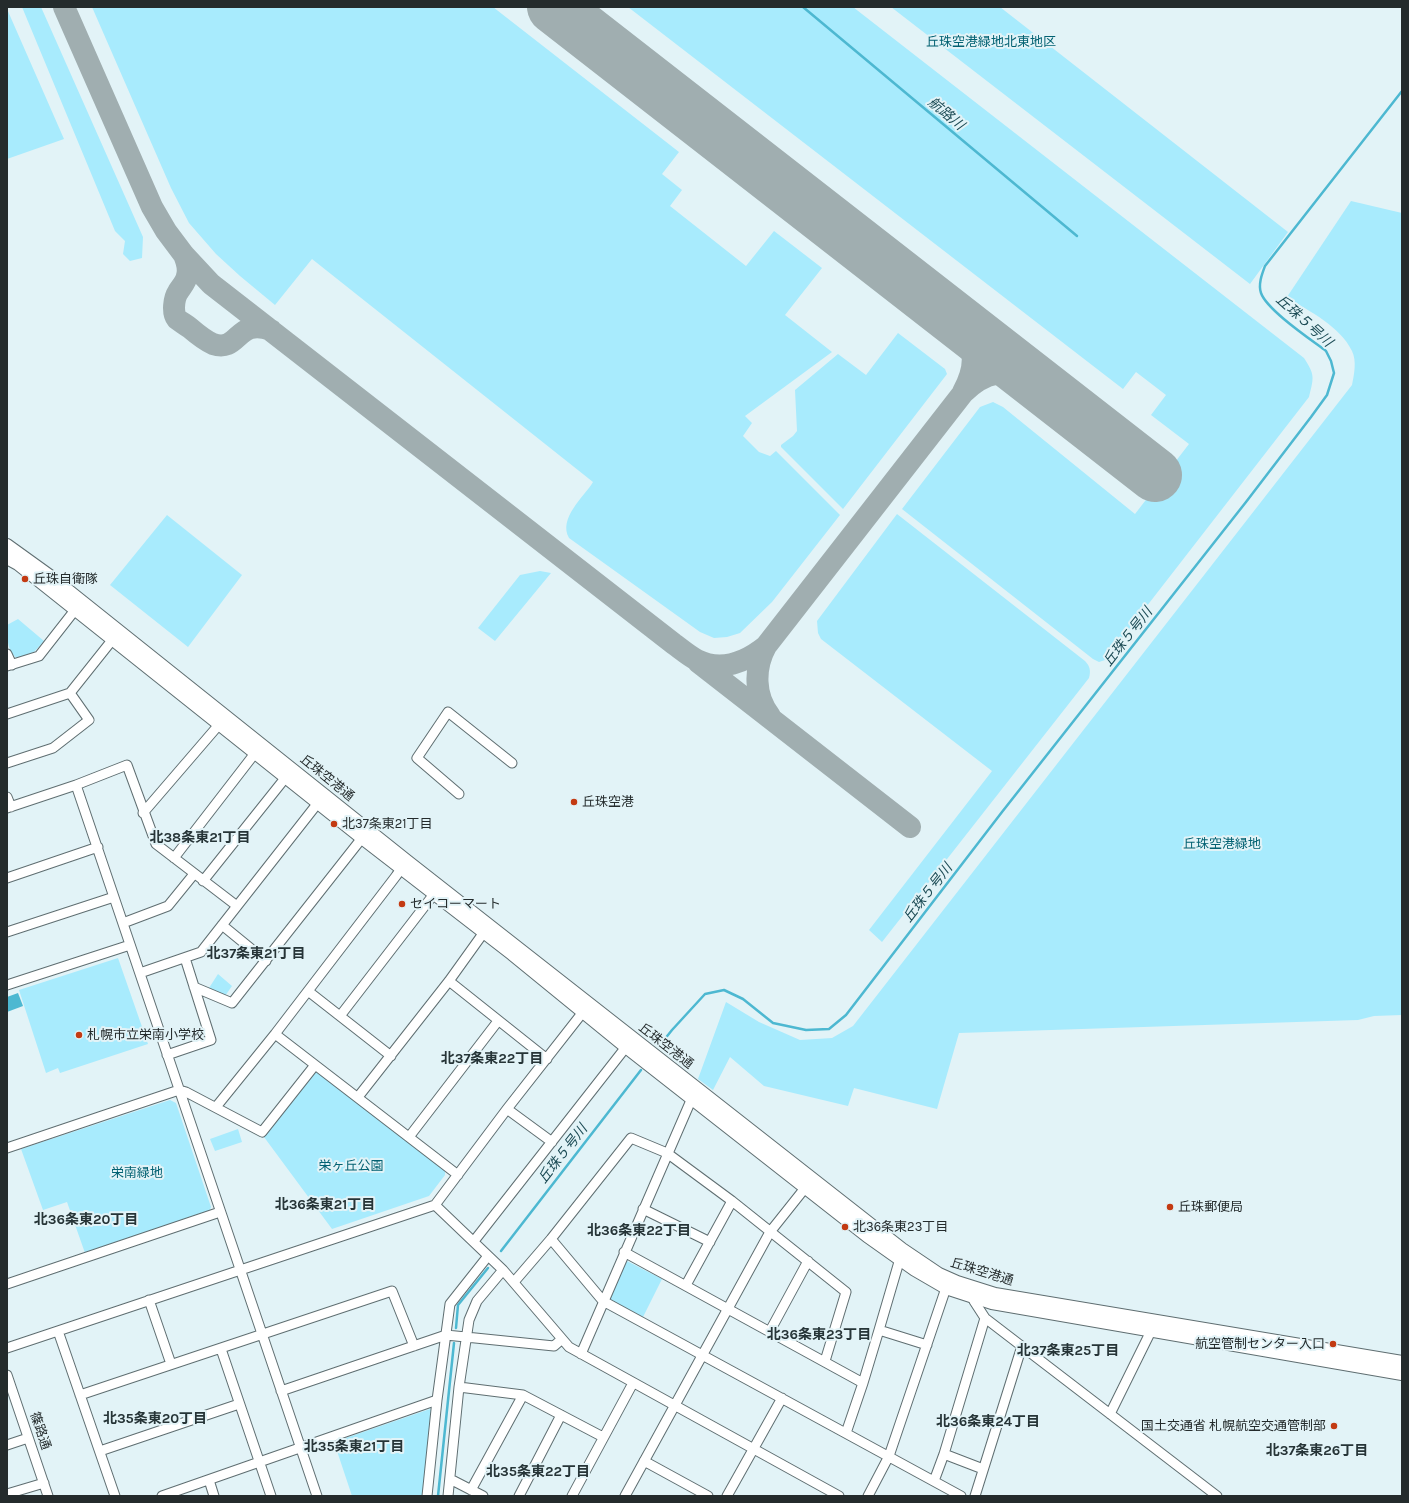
<!DOCTYPE html>
<html>
<head>
<meta charset="utf-8">
<style>
  body { margin:0 }
  #map { position:relative; width:1409px; height:1503px; overflow:hidden; background:#e2f3f7; font-family:Karla,sans-serif }
  canvas { display:block }
  .frame { position:absolute; inset:0; border:8px solid #242b2c; pointer-events:none }
</style>
</head>
<body>
<div id="map">
<canvas width="1409" height="1503"></canvas>
<div class="frame"></div>
</div>
<script>
const c = document.querySelector('canvas').getContext('2d');
c.lineJoin = 'round';
function fillPath(path, color) { c.fillStyle = color; c.fill(path, 'evenodd'); }
function strokePath(path, color, width, dash) { c.strokeStyle = color; c.lineWidth = width; c.lineCap = dash ? 'butt' : 'round'; c.setLineDash(dash || []); c.stroke(path); }
function label(font, color, halo, rows, align = 'center') {
  c.font = font + ' Karla,"Noto Sans JP",sans-serif'; c.lineWidth = 4; c.setLineDash([]); c.textBaseline = 'middle'; c.strokeStyle = halo; c.fillStyle = color; for (const [text, x, y, turn = 0] of rows) {
    c.save(); c.translate(x, y); c.rotate((+turn || 0) * Math.PI / 180); c.textAlign = isNaN(turn) ? turn : align; if (halo) c.strokeText(text, 0, 0); c.fillText(text, 0, 0); c.restore();
  }
}
const green = new Path2D(`
  M 22,7 L 41,7 L 143,237 L 142,258 L 130,261 L 123,254 L 125,241 L 115,231 Z
  M 92,7 L 493,7 L 679,152 L 662,174 L 682,190 L 670,206 L 746,266 L 774,231 L 822,268 L 785,315 L 832,352 L 745,416 L 752,423 L 743,436 L 759,452 L 770,456 L 776,451 L 840,515 L 772,602 L 740,633 L 727,637 L 714,638 L 700,632 L 569,538 C 558,518 584,497 593,482 L 312,259 L 275,305 L 240,276 L 216,254 L 189,223 L 171,188 Z
  M 628,7 L 853,7 L 1304,358 C 1315,375 1314,377 1309,397 L 1105,660 L 1099,662 L 1093,659 L 902,509 L 980,407 L 993,402 L 1003,407 L 1135,514 L 1189,444 L 1151,415 L 1166,395 L 1136,372 L 1123,389 Z
  M 891,7 L 1000,7 L 1288,232 L 1250,284 Z
  M 7,9 L 64,139 L 7,159 Z
  M 1351,201 L 1402,213 L 1402,1015 L 1374,1016 L 1358,1020 L 959,1033 L 937,1109 L 854,1088 L 848,1106 L 764,1086 L 730,1057 L 713,1090 L 698,1079 L 726,1002 L 759,1022 L 800,1040 L 832,1038 L 853,1026 L 1352,385 C 1354,375 1357,361 1352,351 C 1340,326 1310,312 1287,297 Z
  M 898,333 L 945,369 L 947,374 L 843,509 L 781,447 L 781,445 L 793,436 L 797,431 L 795,390 L 838,354 L 866,375 Z
  M 897,514 L 1085,661 C 1090,666 1091,671 1089,678 L 882,942 L 869,930 L 992,771 L 821,639 L 818,633 L 817,621 Z
  M 167,515 L 242,575 L 188,647 L 110,585 Z
  M 540,571 L 551,573 L 495,641 L 478,628 L 520,575 Z
  M 18,619 L 44,641 L 34,652 L 17,658 C 7,652 7,636 7,625 Z
  M 118,958 L 148,1044 L 60,1073 L 58,1068 L 46,1073 L 19,990 Z
  M 218,974 L 232,986 L 225,996 L 209,988 Z
  M 317,1072 L 445,1171 L 445,1175 L 429,1196 L 332,1229 L 264,1137 L 314,1073 Z
  M 170,1100 L 176,1103 L 211,1207 L 209,1212 L 85,1253 L 67,1202 L 43,1210 L 21,1149 Z
  M 238,1129 L 242,1142 L 215,1151 L 210,1139 Z
  M 625,1260 L 662,1279 L 643,1317 L 608,1299 Z
  M 430,1409 L 432,1411 L 423,1496 L 352,1496 L 334,1442 Z`);
const water = new Path2D(`
  M 18,993 L 23,1006 L 7,1012 L 7,997 Z`);
const stream = new Path2D(`
  M 803,7 L 1077,236
  M 660,1045 L 672,1030 L 705,994 L 724,990 L 743,999 L 773,1023 L 806,1030 L 829,1029 L 846,1015 L 1002,812 L 1246,502 L 1311,417 L 1327,395 L 1334,373 L 1331,361 L 1326,351 C 1310,339 1267,310 1261,293 C 1258,284 1262,274 1265,266 L 1402,91
  M 501,1251 L 641,1070
  M 456,1328 L 458,1305 L 488,1268
  M 438,1496 L 454,1343`);
const taxiway = new Path2D(`
  M 64,7 L 152,207 L 166,231 L 184,255 L 211,284 L 674,644 C 681,649 689,656 697,660 C 721,672 746,662 766,646 L 963,393 C 985,371 1007,367 1036,382
  M 184,255 C 187,262 189,269 187,276 C 186,282 181,287 178,292 C 174,298 172,313 177,319 C 181,322 186,325 190,328 C 197,334 204,340 213,344 C 240,353 236,317 271,330
  M 952,317 C 974,343 980,361 963,392
  M 766,646 C 754,668 754,696 770,716
  M 698,662 L 910,827`);
const runway = new Path2D(`
  M 554,7 L 1155,475`);
const minor = new Path2D(`
  M 7,654 L 12,665
  M 7,666 L 39,656 L 75,610
  M 7,714 L 70,693 L 113,639
  M 7,763 L 53,748 L 89,720 L 70,693
  M 76,785 L 317,1496
  M 459,794 L 417,758 L 448,712 L 512,763
  M 7,797 L 11,807
  M 7,808 L 76,785 L 127,765 L 156,844 L 237,906
  M 143,813 L 223,720
  M 174,858 L 259,748
  M 7,878 L 98,847
  M 203,881 L 286,777
  M 123,923 L 168,906 L 194,874
  M 222,925 L 266,961
  M 7,932 L 114,897
  M 140,973 L 201,952 L 321,799
  M 449,981 L 547,1059
  M 7,985 L 130,945
  M 194,987 L 232,1003 L 362,838
  M 308,991 L 391,1056
  M 340,1016 L 434,894
  M 275,1034 L 458,1175
  M 167,1055 L 211,1040 L 185,958
  M 358,1097 L 449,981 L 487,928
  M 216,1107 L 275,1034 L 396,876 L 405,863
  M 507,1109 L 552,1142
  M 409,1137 L 498,1021
  M 7,1148 L 179,1090 L 186,1092 L 262,1132 L 315,1065
  M 435,1205 L 503,1270 L 569,1347 L 839,1496
  M 643,1209 L 710,1242
  M 551,1239 L 603,1301 L 961,1496
  M 474,1241 L 626,1047
  M 624,1252 L 863,1383
  M 901,1255 L 879,1330 L 927,1345
  M 514,1282 L 551,1239 L 631,1138 L 667,1153 L 732,1201 L 846,1292 L 825,1361
  M 7,1284 L 220,1212
  M 686,1285 L 732,1201
  M 972,1294 L 974,1301 L 985,1318 L 1217,1496
  M 149,1300 L 171,1364
  M 58,1331 L 115,1496
  M 770,1331 L 808,1261
  M 7,1348 L 435,1205 L 507,1109 L 583,1012 L 586,1007
  M 221,1349 L 271,1496
  M 581,1354 L 692,1098
  M 7,1375 L 48,1496
  M 459,1387 L 523,1395 L 603,1437
  M 281,1391 L 446,1335 L 554,1346 L 562,1339
  M 80,1395 L 392,1291 L 414,1346
  M 1110,1414 L 1151,1331
  M 846,1433 L 863,1383 L 879,1330
  M 7,1445 L 28,1438
  M 100,1451 L 239,1404
  M 944,1454 L 983,1469
  M 644,1461 L 708,1496
  M 450,1479 L 483,1496
  M 209,1480 L 214,1496
  M 934,1481 L 944,1454 L 985,1318
  M 471,1490 L 523,1395
  M 7,1494 L 44,1483
  M 162,1496 L 437,1400
  M 427,1496 L 437,1400 L 450,1304 L 488,1256
  M 448,1496 L 459,1387 L 469,1320 L 477,1301 L 503,1270
  M 519,1496 L 561,1415
  M 572,1496 L 633,1383
  M 625,1496 L 770,1232 L 809,1183
  M 727,1496 L 782,1398
  M 868,1496 L 889,1456 L 946,1288 L 946,1282
  M 975,1496 L 1022,1346`);
const major = new Path2D(`
  M 7,545 L 50,576 L 407,861 L 902,1249 L 939,1274 L 957,1282 L 995,1294 L 1402,1362
  M 7,558 L 18,564 L 362,838 L 512,954 L 626,1047 L 867,1236 L 915,1270 L 946,1288 L 992,1303 L 1402,1374`);
const markers = [
  [25,579,4,"#c33a12"],
  [574,802,4,"#c33a12"],
  [334,824,4,"#c33a12"],
  [402,904,4,"#c33a12"],
  [79,1035,4,"#c33a12"],
  [1170,1207,4,"#c33a12"],
  [845,1227,4,"#c33a12"],
  [1333,1344,4,"#c33a12"],
  [1334,1426,4,"#c33a12"]
];
const parkNames = [
  ["丘珠空港緑地北東地区",991,42],
  ["丘珠空港緑地",1222,844],
  ["栄ヶ丘公園",351,1166],
  ["栄南緑地",137,1173]
];
const poiNames = [
  ["丘珠自衛隊",33,579],
  ["丘珠空港",582,802],
  ["北37条東21丁目",342,824],
  ["セイコーマート",410,904],
  ["札幌市立栄南小学校",87,1035],
  ["丘珠郵便局",1178,1207],
  ["北36条東23丁目",853,1227],
  ["航空管制センター入口",1325,1344,"right"],
  ["国土交通省 札幌航空交通管制部",1326,1426,"right"]
];
const streetNames = [
  ["丘珠空港通",327,778,39],
  ["丘珠空港通",666,1046,38],
  ["丘珠空港通",982,1272,17],
  ["篠路通",40,1431,71]
];
const waterNames = [
  ["航路川",946,114,40],
  ["丘珠５号川",1304,321,42],
  ["丘珠５号川",1128,637,-52],
  ["丘珠５号川",928,893,-52],
  ["丘珠５号川",563,1154,-52]
];
const neighbourhoodNames = [
  ["北38条東21丁目",200,838],
  ["北37条東21丁目",256,954],
  ["北37条東22丁目",492,1059],
  ["北36条東21丁目",325,1205],
  ["北36条東20丁目",86,1220],
  ["北36条東22丁目",639,1231],
  ["北36条東23丁目",819,1335],
  ["北37条東25丁目",1068,1351],
  ["北35条東20丁目",155,1419],
  ["北36条東24丁目",988,1422],
  ["北35条東21丁目",354,1447],
  ["北37条東26丁目",1317,1451],
  ["北35条東22丁目",538,1472]
];
fillPath(green, '#a8ebfd');
fillPath(water, '#4db8d1');
strokePath(stream, '#4db8d1', 2.5);
strokePath(taxiway, '#a0aeb0', 22);
strokePath(runway, '#a0aeb0', 54);
strokePath(minor, '#5f6e71', 11);
strokePath(major, '#5f6e71', 14);
strokePath(minor, '#fff', 9);
strokePath(major, '#fff', 12);
for (const [x, y, r, color] of markers) { const dot = new Path2D(); dot.arc(x, y, r, 0, 2 * Math.PI); c.fillStyle = color; c.fill(dot); strokePath(dot, '#e2f3f7', 1.5); }
label('13px', '#026172', '#e2f3f7', parkNames);
label('13px', '#242b2c', '#e2f3f7', poiNames, 'left');
label('13px', '#242b2c', '#e2f3f7', streetNames);
label('italic 14px', '#1d4c56', '#e2f3f7', waterNames);
label('bold 14px', '#263437', '#e2f3f7', neighbourhoodNames);
</script>
</body>
</html>
